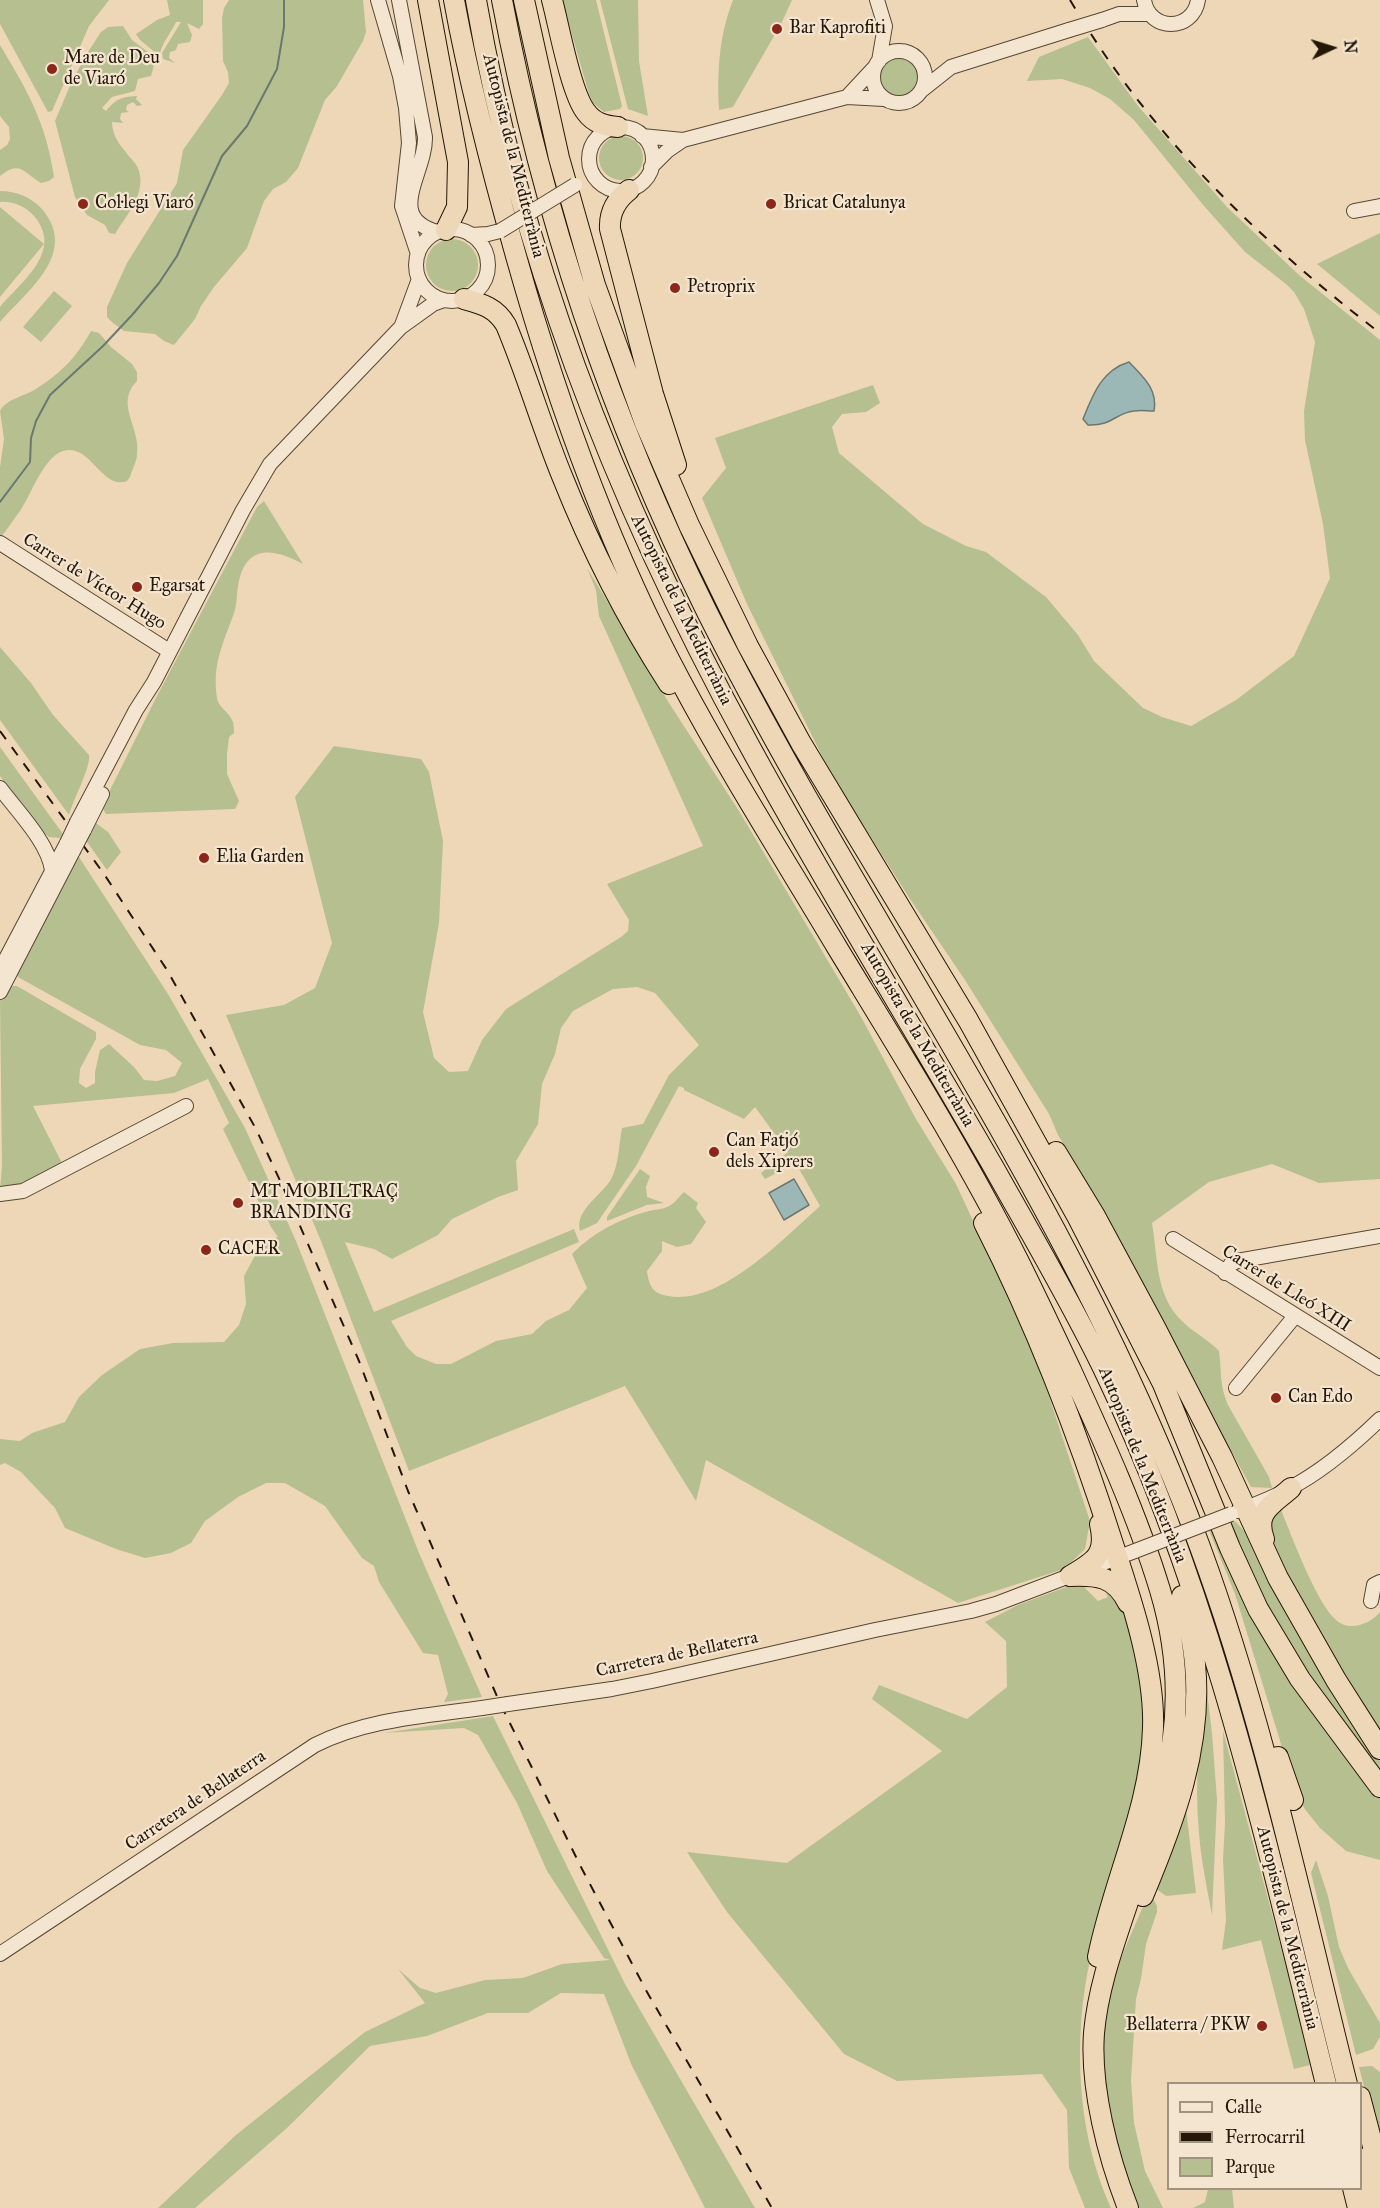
<!DOCTYPE html>
<html>
<head>
<meta charset="utf-8">
<style>
  body { margin:0 }
  #map { position:relative; width:1380px; height:2208px; overflow:hidden; background:#eed7b7; font-family:"IM FELL Great Primer",serif }
  canvas { display:block }
  .legend { position:absolute; left:1167px; top:2082px; width:195px; height:108px; box-sizing:border-box; background:#f4e5d0; border:2px solid #a19380; margin:0; padding:8px 10px; list-style:none; font-size:18px; color:#241708 }
  .legend li { display:flex; align-items:center; gap:12px; height:30px }
  .legend b { width:30px; border:2px solid #a19380 }
  .north { position:absolute; left:1302px; top:18px; width:60px; height:60px; -webkit-text-stroke:4px #f4e5d0; paint-order:stroke; rotate:86deg; font-size:16px; font-weight:700; line-height:24px; text-align:center; color:#241708 }
  .north::after { content:''; display:block; margin:auto; width:21px; height:27px; background:#241708; clip-path:polygon(50% 0,100% 100%,50% 72%,0 100%) }
</style>
</head>
<body>
<div id="map">
<canvas width="1380" height="2208"></canvas>
<ul class="legend">
<li><b style="height:8px;background:#f4e5d0"></b>Calle</li>
<li><b style="height:8px;background:#241708"></b>Ferrocarril</li>
<li><b style="height:16px;background:#b6bf90"></b>Parque</li>
</ul>
<div class="north">N</div>
</div>
<script>
const c = document.querySelector('canvas').getContext('2d');
c.lineJoin = 'round';
function fillPath(path, color) { c.fillStyle = color; c.fill(path, 'evenodd'); }
function strokePath(path, color, width, dash) { c.strokeStyle = color; c.lineWidth = width; c.lineCap = dash ? 'butt' : 'round'; c.setLineDash(dash || []); c.stroke(path); }
function label(font, color, halo, rows, align = 'center') {
  c.font = font + ' "IM FELL Great Primer",serif'; c.lineWidth = 4.5; c.setLineDash([]); c.textBaseline = 'middle'; c.strokeStyle = halo; c.fillStyle = color; for (const [text, x, y, turn = 0] of rows) {
    c.save(); c.translate(x, y); c.rotate((+turn || 0) * Math.PI / 180); c.textAlign = isNaN(turn) ? turn : align; if (halo) c.strokeText(text, 0, 0); c.fillText(text, 0, 0); c.restore();
  }
}
const green = new Path2D(`
  M 0,0 L 109,0 L 89,26 L 52,111 L 48,112 L 0,24 Z
  M 167,0 L 203,0 L 203,24 L 199,29 L 187,23 L 192,35 L 190,42 L 178,44 L 176,50 L 170,52 L 169,58 L 175,63 L 163,59 L 162,53 L 181,22 L 176,22 C 171,33 163,41 160,53 L 157,54 L 140,40 L 136,34 L 157,20 L 170,15 Z
  M 229,0 L 363,0 L 366,32 L 363,41 L 337,86 L 325,100 L 298,168 L 286,182 L 273,189 L 264,201 L 247,248 L 214,287 L 201,306 L 195,319 L 174,345 L 164,341 L 155,334 L 124,331 L 113,323 L 107,317 L 107,307 L 127,263 L 177,183 L 183,150 L 222,95 L 229,83 L 228,72 L 223,61 L 222,18 L 224,8 Z
  M 562,0 L 596,0 L 622,106 L 620,109 L 604,112 L 593,103 L 589,94 Z
  M 600,0 L 638,0 L 639,61 L 648,116 L 628,109 Z
  M 733,0 L 792,0 L 781,24 L 733,107 L 719,110 C 717,72 719,36 733,0 Z
  M 123,26 L 132,40 L 156,58 L 151,76 L 138,79 L 135,91 L 112,97 L 102,108 L 106,111 C 116,99 120,97 137,96 L 136,99 L 142,105 L 137,106 L 133,102 L 127,105 L 126,110 L 129,112 L 121,113 L 120,119 L 123,123 L 112,122 C 112,133 118,143 125,151 C 128,156 134,161 137,166 C 149,191 127,214 115,234 L 109,233 L 105,225 L 87,215 L 75,197 L 55,121 L 72,81 L 88,52 L 101,32 L 108,27 Z
  M 1088,37 L 1138,106 L 1227,207 L 1299,275 L 1380,340 L 1380,1179 L 1319,1183 L 1272,1164 L 1209,1182 L 1152,1223 C 1158,1258 1155,1296 1183,1322 C 1194,1333 1208,1339 1219,1351 C 1222,1373 1219,1383 1228,1405 L 1269,1477 L 1272,1488 L 1251,1487 L 1165,1330 L 1107,1217 L 1058,1135 L 1049,1114 L 965,980 L 910,899 L 846,798 L 822,756 L 747,604 L 702,498 L 726,468 L 715,438 L 873,385 L 880,403 L 866,412 L 842,414 L 832,427 L 839,453 L 923,524 L 966,546 L 986,552 L 1046,597 L 1078,635 L 1094,661 L 1143,708 L 1162,717 L 1191,726 L 1236,700 L 1294,656 L 1330,578 L 1323,524 L 1305,440 L 1304,411 L 1315,342 L 1304,309 L 1294,292 L 1286,284 L 1245,252 L 1204,206 L 1134,120 L 1110,99 L 1090,88 L 1062,79 L 1027,81 L 1039,57 Z
  M 0,45 C 28,92 46,122 54,177 L 49,181 L 41,183 C 23,172 20,160 0,176 L 0,150 L 7,145 L 10,139 L 9,127 L 0,116 Z
  M879 78a20 20 0 1 1 40 0a20 20 0 1 1-40 0Z
  M599 158a22 22 0 1 1 44 0a22 22 0 1 1-44 0Z
  M 0,191 C 16,191 31,197 42,209 C 79,253 28,290 0,322 L 0,307 C 22,281 64,251 34,216 C 25,206 13,201 0,202 Z
  M 0,207 L 44,244 L 0,297 Z
  M 1380,233 L 1380,316 L 1317,264 Z
  M426 265a26 26 0 1 1 52 0a26 26 0 1 1-52 0Z
  M 54,291 L 72,306 L 41,342 L 23,327 Z
  M 91,331 L 99,333 L 111,347 L 132,364 L 137,372 L 137,381 C 114,404 141,427 137,454 C 137,462 132,469 130,477 L 127,481 C 103,490 92,448 68,450 C 45,451 31,496 20,511 C 13,520 7,530 0,538 L 0,467 L 4,439 L 0,411 C 6,399 25,396 36,389 C 62,372 76,358 91,331 Z
  M 264,501 L 303,564 C 279,551 250,542 240,577 C 236,589 238,602 234,613 C 223,644 212,664 217,698 C 218,707 228,711 232,720 C 234,723 234,729 234,733 L 229,737 L 227,754 L 227,774 L 239,801 L 235,809 L 106,814 L 103,809 L 104,802 L 156,698 L 257,507 Z
  M 587,568 L 669,703 L 739,811 L 860,1015 L 916,1119 L 956,1184 L 1036,1357 L 1090,1521 L 1085,1549 L 1064,1569 L 958,1603 L 706,1460 L 696,1501 L 625,1386 L 409,1471 L 321,1241 L 226,1015 L 284,1005 L 315,988 L 332,943 L 295,797 L 334,746 L 421,759 L 429,772 L 443,841 L 439,923 L 423,1012 L 434,1058 L 449,1072 L 468,1071 L 482,1040 L 506,1009 L 621,937 L 628,931 L 629,920 L 607,884 L 703,846 L 599,616 L 596,590 ZM 637,987 L 655,993 L 699,1045 L 669,1075 L 643,1124 L 622,1128 C 619,1143 619,1161 613,1175 C 606,1194 574,1208 580,1231 L 597,1223 L 636,1166 L 679,1086 L 684,1088 L 684,1090 L 744,1119 L 755,1107 L 788,1152 L 761,1173 L 765,1179 L 788,1167 L 798,1167 L 820,1206 C 784,1238 720,1306 668,1296 C 653,1294 649,1286 647,1271 L 662,1251 L 662,1241 L 677,1247 L 691,1244 L 706,1222 L 696,1208 L 698,1203 L 684,1192 C 678,1197 675,1204 667,1207 C 661,1210 655,1209 649,1211 C 621,1218 592,1233 572,1254 L 587,1288 L 569,1310 L 546,1321 L 532,1334 L 496,1341 L 451,1364 L 436,1364 L 416,1356 L 407,1347 L 391,1321 L 579,1242 L 574,1229 L 374,1312 L 345,1242 L 374,1249 L 392,1259 L 438,1235 L 452,1219 L 498,1197 L 518,1190 L 516,1161 L 538,1124 L 542,1084 L 555,1054 L 561,1028 L 573,1011 L 613,989 Z
  M 0,647 L 31,683 L 53,715 L 89,755 C 91,767 73,800 69,815 L 0,720 Z
  M 0,747 L 63,834 L 60,838 L 49,837 L 40,829 L 0,776 Z
  M 96,823 L 108,832 L 121,852 L 107,870 L 85,839 Z
  M 77,854 L 168,994 L 245,1128 L 296,1241 L 419,1553 L 482,1697 L 444,1702 L 448,1694 L 438,1655 L 423,1653 L 379,1582 L 374,1566 L 362,1558 L 325,1506 L 285,1483 L 266,1483 L 238,1497 L 205,1521 L 191,1543 L 171,1553 L 145,1558 L 116,1549 L 65,1528 L 55,1508 L 21,1472 L 5,1463 L 0,1465 L 0,1439 L 20,1441 L 32,1433 L 65,1422 L 79,1397 L 102,1375 L 140,1349 L 173,1343 L 224,1342 L 239,1325 L 246,1304 L 244,1276 L 263,1241 L 278,1237 L 271,1227 L 223,1129 L 229,1123 L 208,1079 L 174,1093 L 33,1106 L 63,1165 L 11,1189 L 0,1190 L 2,1166 L 0,998 L 7,986 L 17,986 L 96,1032 L 96,1039 L 80,1069 L 79,1083 L 86,1088 L 95,1083 L 95,1072 L 100,1050 L 109,1044 L 134,1067 L 144,1080 L 157,1081 L 175,1076 L 182,1063 L 166,1050 L 140,1045 L 18,977 L 17,972 Z
  M 640,1169 L 650,1176 L 646,1187 L 647,1197 L 664,1203 L 647,1205 L 607,1221 L 607,1217 Z
  M 1279,1505 C 1290,1530 1319,1614 1342,1624 C 1355,1630 1372,1622 1380,1612 L 1380,1731 L 1351,1688 L 1281,1565 L 1272,1544 L 1267,1519 Z
  M 1235,1521 L 1245,1532 L 1380,1756 L 1380,1772 L 1292,1651 L 1257,1588 L 1229,1522 L 1234,1522 Z
  M 1215,1528 L 1354,1762 L 1380,1798 L 1380,1860 L 1346,1851 L 1320,1828 L 1304,1808 L 1289,1770 L 1235,1594 L 1209,1530 Z
  M 1077,1583 L 1084,1587 L 1098,1601 L 1108,1597 L 1101,1584 C 1118,1590 1126,1617 1130,1633 C 1137,1661 1143,1689 1144,1718 C 1144,1759 1133,1800 1122,1839 C 1105,1900 1085,1961 1081,2025 C 1077,2087 1085,2151 1111,2208 L 1085,2208 L 1069,2168 L 1067,2110 L 1042,2074 L 897,2081 L 844,2054 L 727,1912 L 687,1852 L 787,1863 L 942,1751 L 872,1699 L 879,1685 L 967,1719 L 1007,1687 L 1006,1641 L 985,1622 L 1018,1605 Z
  M 1205,1675 L 1212,1733 L 1217,1800 L 1212,1915 C 1207,1888 1201,1860 1199,1833 C 1194,1780 1200,1727 1205,1675 Z
  M 493,1716 L 625,1984 L 755,2208 L 705,2208 L 632,2066 L 604,1994 L 561,1993 L 528,2013 L 488,2013 L 427,2036 L 370,2046 L 287,2128 L 195,2208 L 158,2208 L 236,2135 L 365,2032 L 425,2003 L 398,1969 L 420,1988 L 436,1993 L 485,1980 L 523,1978 L 562,1964 L 610,1960 L 604,1958 L 547,1871 L 517,1803 L 478,1735 L 464,1728 L 384,1733 Z
  M 1223,1731 L 1289,1977 L 1310,2065 L 1294,2069 L 1261,1940 L 1222,1950 L 1226,1920 L 1223,1859 L 1225,1823 Z
  M 1186,1809 L 1196,1893 L 1166,1896 L 1155,1888 L 1151,1894 L 1157,1906 L 1157,1912 L 1146,1944 L 1141,1979 L 1136,1999 L 1131,2080 L 1134,2123 L 1145,2171 L 1163,2208 L 1137,2208 C 1113,2144 1096,2076 1107,2008 C 1112,1976 1126,1946 1138,1918 C 1154,1881 1170,1845 1186,1809 Z
  M 1316,1860 L 1328,1896 L 1339,1947 L 1348,1968 L 1380,2023 L 1380,2037 L 1373,2049 L 1356,2055 L 1311,1873 Z
  M 1372,2066 L 1380,2072 L 1380,2148 L 1359,2067 Z
  M 1208,2189 L 1232,2189 L 1234,2208 L 1193,2208 L 1205,2202 Z`);
const water = new Path2D(`
  M 1129,362 C 1143,377 1158,389 1154,411 C 1147,411 1140,410 1134,411 C 1115,413 1113,426 1088,425 L 1083,419 C 1093,394 1102,370 1129,362 Z
  M 794,1179 L 809,1205 L 784,1220 L 769,1193 Z`);
const stream = new Path2D(`
  M 0,502 L 30,462 L 31,438 L 36,421 L 50,395 L 103,346 L 133,314 L 159,283 L 177,256 L 222,156 L 247,126 L 277,69 L 284,27 L 284,0`);
const minor = new Path2D(`
  M 378,0 L 400,76 L 406,108 L 409,143 L 402,206 L 418,254
  M 399,0 L 425,137 C 426,173 384,218 438,232
  M 877,0 L 885,26 L 879,61
  M 1144,0 C 1149,32 1193,32 1198,0
  M 1102,20 L 1119,14 L 1149,14
  M873 77a26 26 0 1 1 52 0a26 26 0 1 1-52 0Z
  M 922,90 L 951,67 L 1069,30
  M 847,97 L 874,68
  M589 159a32 32 0 1 1 64 0a32 32 0 1 1-64 0Z
  M 642,136 L 683,140
  M 651,167 L 667,151 L 683,140 L 847,97 L 884,99
  M 1354,211 L 1380,206
  M416 265a36 36 0 1 1 72 0a36 36 0 1 1-72 0Z
  M 471,235 L 488,234 L 500,231
  M 402,325 L 419,279
  M 0,543 L 169,651
  M 0,788 C 17,811 48,842 52,870
  M 77,822 L 136,710 L 154,682 L 243,510 L 270,464 L 401,327 L 433,304 L 444,300
  M 84,830 L 102,794
  M 0,970 L 67,843
  M 0,992 L 73,851
  M 0,1194 L 23,1191 L 186,1106
  M 1173,1239 L 1380,1368
  M 1225,1273 L 1231,1264 L 1237,1261 L 1380,1236
  M 1236,1388 L 1295,1316
  M 1238,1511 C 1256,1504 1274,1498 1290,1488 C 1323,1471 1353,1445 1380,1419
  M 1371,1601 L 1374,1585 L 1380,1582
  M 508,1704 L 612,1689 L 652,1681 L 875,1630 L 971,1611 L 996,1604 L 1135,1551
  M 0,1954 L 315,1745 C 367,1719 425,1716 482,1708`);
const highway = new Path2D(`
  M 428,0 L 458,162 L 457,207 L 446,230
  M 454,0 C 470,87 492,171 516,256 C 557,402 608,546 680,680 C 729,772 785,860 838,949 C 900,1051 964,1153 1018,1260 C 1036,1296 1053,1332 1070,1368 C 1103,1440 1137,1514 1160,1590 C 1196,1711 1165,1791 1127,1905 C 1113,1947 1098,1988 1094,2033 C 1090,2088 1108,2157 1128,2208
  M 476,0 C 521,262 621,512 749,745 C 827,888 913,1027 994,1168 C 1031,1234 1070,1300 1103,1368 C 1212,1594 1266,1841 1326,2084
  M 502,0 C 542,212 611,419 707,612 C 833,863 994,1095 1115,1348 C 1146,1413 1175,1479 1200,1547 C 1264,1721 1302,1904 1347,2084
  M 524,0 L 559,158 L 595,285 L 645,423 L 689,525 L 748,646 L 801,743 L 968,1020 L 1078,1218 L 1163,1384 L 1230,1548 L 1258,1609 L 1300,1679 L 1380,1787
  M 552,0 C 559,26 571,93 586,112 C 594,123 605,126 618,127
  M 629,190 C 616,200 609,212 610,229 L 653,394 L 676,465
  M 464,299 C 483,304 496,308 506,325 C 527,375 542,427 562,476 C 591,549 627,619 669,684
  M 1056,1152 L 1095,1216 L 1156,1329 L 1222,1457 L 1278,1578 L 1336,1680 L 1380,1749
  M 984,1223 C 1037,1327 1079,1436 1114,1547 C 1132,1602 1155,1671 1153,1728 C 1151,1807 1113,1881 1098,1957
  M 1264,1539 C 1254,1512 1272,1505 1291,1488
  M 1070,1576 C 1095,1561 1107,1555 1100,1524
  M 1070,1576 C 1097,1575 1115,1576 1128,1603
  M 1278,1757 L 1293,1800
  M 1143,1896 C 1174,1822 1203,1746 1195,1664 C 1193,1641 1188,1619 1182,1596
  M 1360,2097 L 1380,2173
  M 1366,2158 L 1378,2208
  M 1353,2188 L 1358,2208`);
const rail = new Path2D(`
  M 1070,0 L 1076,10
  M 1091,34 C 1167,152 1269,248 1380,333
  M 0,731 L 104,874 L 167,970 L 256,1129 L 283,1187 L 359,1361 L 408,1491 L 499,1701 L 582,1869 L 647,1992 L 772,2208`);
const minorBridge = new Path2D(`
  M 1069,30 L 1102,20
  M 500,231 L 575,185
  M 67,843 L 77,822
  M 73,851 L 84,830
  M 1135,1551 L 1231,1514
  M 482,1708 L 508,1704`);
const markers = [
  [777,29,6,"#8f2418"],
  [52,69,6,"#8f2418"],
  [83,204,6,"#8f2418"],
  [771,204,6,"#8f2418"],
  [675,288,6,"#8f2418"],
  [137,587,6,"#8f2418"],
  [204,858,6,"#8f2418"],
  [714,1152,6,"#8f2418"],
  [238,1203,6,"#8f2418"],
  [206,1250,6,"#8f2418"],
  [1276,1398,6,"#8f2418"],
  [1262,2026,6,"#8f2418"]
];
const poiNames = [
  ["Bar Kaprofiti",789,29],
  ["Mare de Deu",64,59],
  ["de Viaró",64,80],
  ["Col·legi Viaró",95,204],
  ["Bricat Catalunya",783,204],
  ["Petroprix",687,288],
  ["Egarsat",149,587],
  ["Elia Garden",216,858],
  ["Can Fatjó",726,1142],
  ["dels Xiprers",726,1163],
  ["MT MOBILTRAÇ",250,1193],
  ["BRANDING",250,1214],
  ["CACER",218,1250],
  ["Can Edo",1288,1398],
  ["Bellaterra / PKW",1250,2026,"right"]
];
const streetNames = [
  ["Autopista de la Mediterrània",513,156,76],
  ["Carrer de Víctor Hugo",94,582,32],
  ["Autopista de la Mediterrània",681,610,64],
  ["Autopista de la Mediterrània",917,1035,60],
  ["Carrer de Lleó XIII",1286,1289,32],
  ["Autopista de la Mediterrània",1142,1465,68],
  ["Carretera de Bellaterra",677,1655,-12],
  ["Carretera de Bellaterra",196,1801,-34],
  ["Autopista de la Mediterrània",1287,1928,76]
];
fillPath(green, '#b6bf90');
fillPath(water, '#9bb8b6');
strokePath(water, '#6b7870', 1.5);
strokePath(stream, '#6b7870', 2);
strokePath(minor, '#564734', 16);
strokePath(highway, '#241708', 22);
strokePath(minor, '#f4e5d0', 14);
strokePath(highway, '#eed7b7', 20);
strokePath(rail, '#241708', 2, [10, 10]);
strokePath(minorBridge, '#564734', 16, []);
strokePath(minorBridge, '#f4e5d0', 14);
for (const [x, y, r, color] of markers) { const dot = new Path2D(); dot.arc(x, y, r, 0, 2 * Math.PI); c.fillStyle = color; c.fill(dot); strokePath(dot, '#f4e5d0', 2); }
label('18px', '#241708', '#f4e5d0', poiNames, 'left');
label('18px', '#241708', '#f4e5d0', streetNames);
</script>
</body>
</html>
